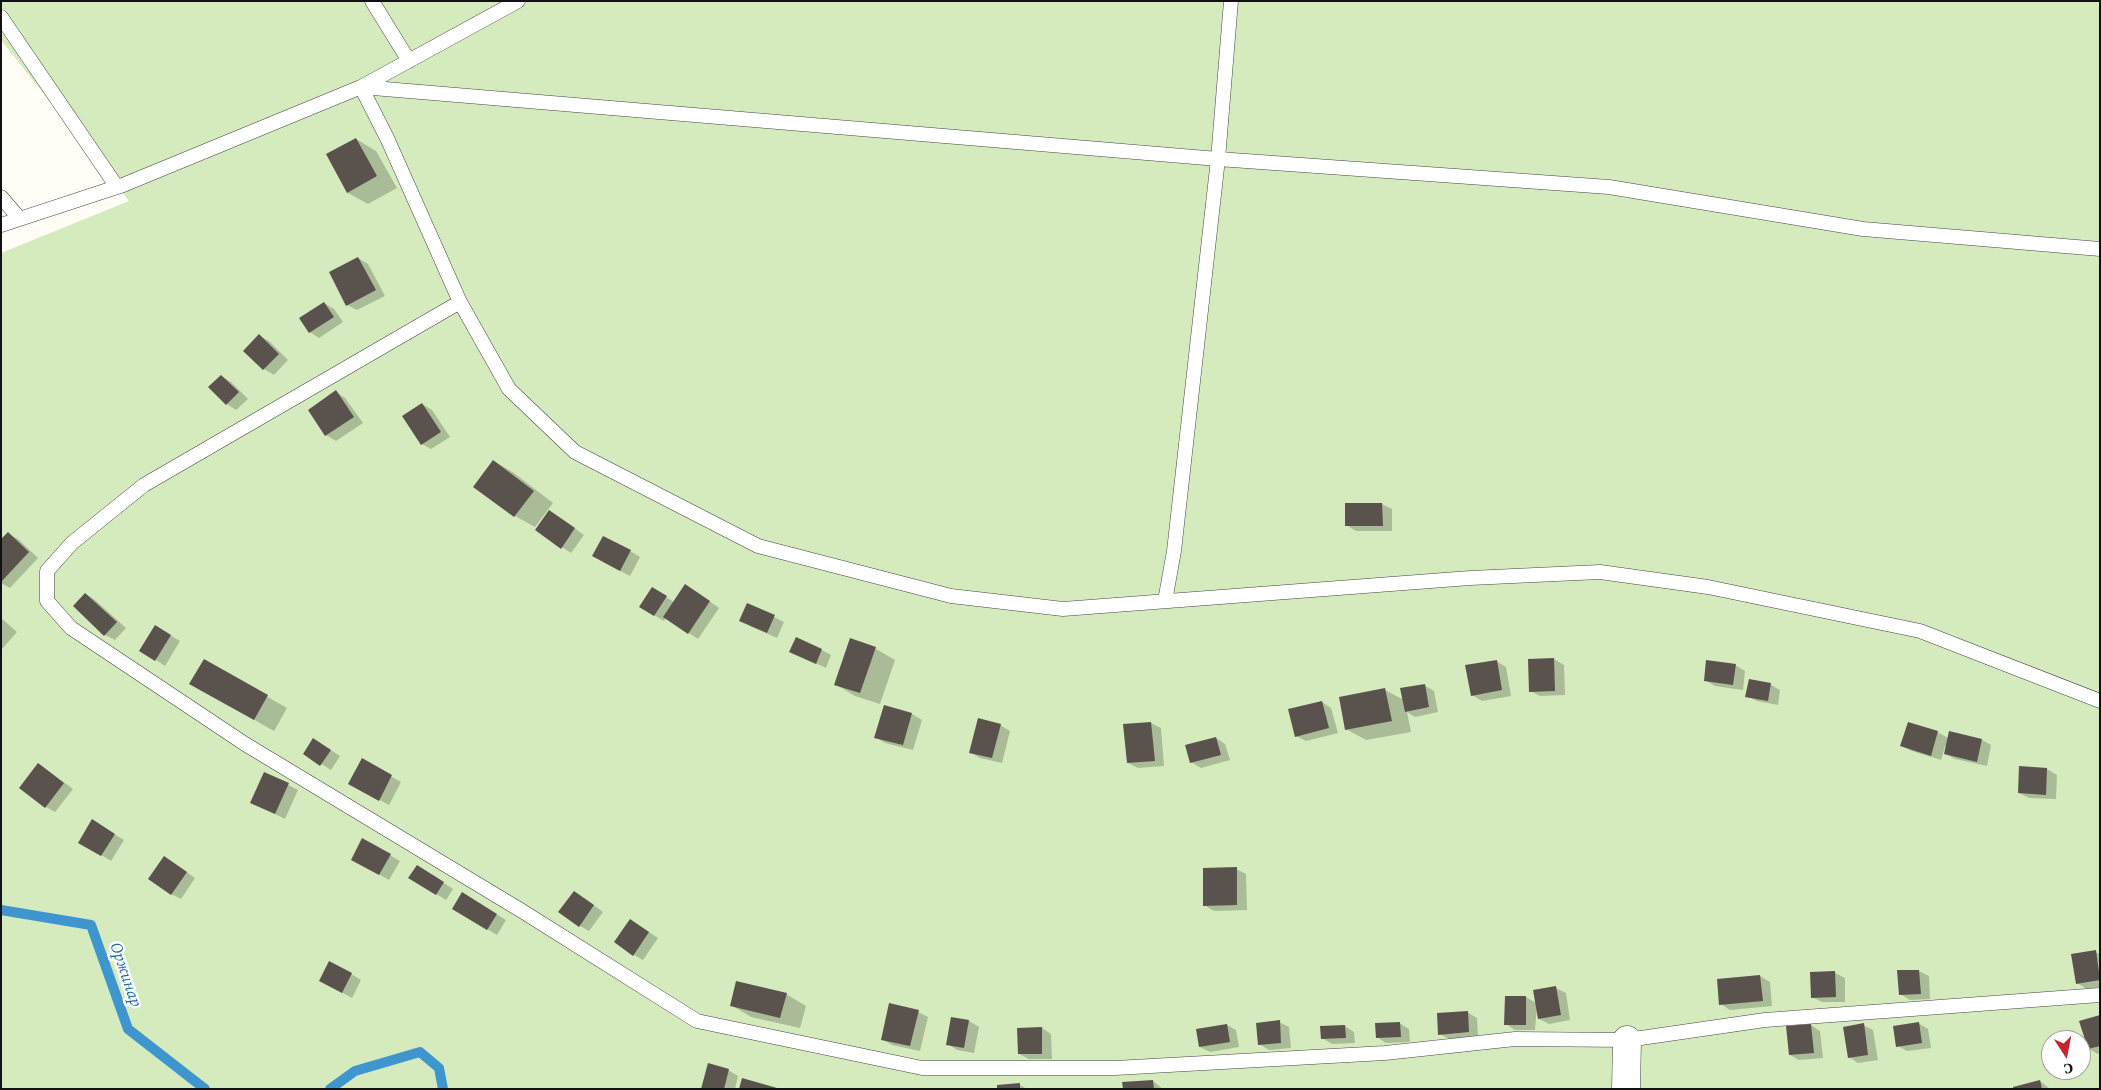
<!DOCTYPE html>
<html>
<head>
<meta charset="utf-8">
<style>
  body { margin:0 }
  #map { position:relative; width:2101px; height:1090px; overflow:hidden; background:#fffdf5; font-family:"Source Serif 4",serif }
  canvas { display:block }
  .frame { position:absolute; inset:0; border:2px solid #111; pointer-events:none }
  .north { position:absolute; left:2041px; top:1030px; width:50px; height:50px; box-sizing:border-box; background:#fff; border:1px solid #a0a0a0; border-radius:50%; rotate:169deg; font-size:14px; font-weight:700; line-height:20px; text-align:center; color:#111 }
  .north::after { content:''; display:block; margin:auto; width:18px; height:22px; background:#c4262e; clip-path:polygon(50% 0,100% 100%,50% 72%,0 100%) }
</style>
</head>
<body>
<div id="map">
<canvas width="2101" height="1090"></canvas>
<div class="frame"></div>
<div class="north">С</div>
</div>
<script>
const c = document.querySelector('canvas').getContext('2d');
c.lineJoin = 'round';
function fillPath(path, color) { c.fillStyle = color; c.fill(path, 'evenodd'); }
function strokePath(path, color, width, dash) { c.strokeStyle = color; c.lineWidth = width; c.lineCap = dash ? 'butt' : 'round'; c.setLineDash(dash || []); c.stroke(path); }
function label(font, color, halo, rows, align = 'center') {
  c.font = font + ' "Source Serif 4",serif'; c.lineWidth = 5; c.setLineDash([]); c.textBaseline = 'middle'; c.strokeStyle = halo; c.fillStyle = color; for (const [text, x, y, turn = 0] of rows) {
    c.save(); c.translate(x, y); c.rotate((+turn || 0) * Math.PI / 180); c.textAlign = isNaN(turn) ? turn : align; if (halo) c.strokeText(text, 0, 0); c.fillText(text, 0, 0); c.restore();
  }
}
const green = new Path2D(`
  M 1,1 L 2100,1 L 2100,1089 L 1,1089 L 1,253 L 129,201 L 1,40 ZM 2051,1040 L 2081,1040 L 2081,1070 L 2051,1070 Z`);
const shadow = new Path2D(`
  M 356,139 L 376,151 L 397,188 L 368,204 L 348,193 Z
  M 358,258 L 368,264 L 385,296 L 357,310 L 347,305 Z
  M 324,303 L 334,309 L 343,322 L 319,338 L 310,332 Z
  M 259,336 L 269,341 L 288,360 L 274,375 L 264,369 L 245,350 Z
  M 221,376 L 231,382 L 248,399 L 236,410 L 227,404 L 210,387 Z
  M 336,392 L 345,398 L 363,423 L 336,441 L 326,435 Z
  M 422,404 L 432,410 L 450,437 L 431,449 L 422,444 Z
  M 494,461 L 514,473 L 553,503 L 535,527 L 515,516 L 475,486 Z
  M 1346,504 L 1382,504 L 1392,509 L 1392,531 L 1356,531 L 1346,525 Z
  M 559,517 L 584,535 L 571,553 L 562,547 Z
  M 8,534 L 18,539 L 38,558 L 10,588 L 1,583 L 1,541 Z
  M 630,551 L 640,557 L 630,576 L 603,562 Z
  M 695,591 L 719,608 L 698,639 L 666,618 L 664,621 L 654,615 L 661,594 L 674,602 Z
  M 86,594 L 95,600 L 126,628 L 115,640 L 105,635 Z
  M 774,617 L 784,622 L 777,638 L 750,626 Z
  M 1,618 L 17,632 L 1,650 Z
  M 165,632 L 180,641 L 165,666 L 156,660 Z
  M 850,640 L 876,649 L 895,660 L 880,704 L 855,696 L 835,684 Z
  M 822,650 L 831,655 L 826,668 L 791,652 Z
  M 1554,659 L 1564,665 L 1565,695 L 1540,696 L 1530,691 L 1529,660 Z
  M 204,661 L 287,708 L 274,731 L 191,684 Z
  M 1496,661 L 1506,667 L 1511,696 L 1482,701 L 1472,695 Z
  M 1735,665 L 1745,671 L 1743,690 L 1715,686 L 1705,680 Z
  M 1750,681 L 1771,685 L 1780,690 L 1778,705 L 1757,701 L 1747,696 Z
  M 1424,685 L 1434,691 L 1438,712 L 1415,717 L 1407,712 L 1411,732 L 1366,740 L 1346,729 L 1385,690 L 1404,700 Z
  M 1322,702 L 1331,708 L 1338,733 L 1306,741 L 1296,736 Z
  M 884,706 L 912,714 L 922,720 L 913,750 L 885,743 L 876,737 Z
  M 1151,723 L 1161,728 L 1164,766 L 1138,768 L 1128,763 Z
  M 1000,725 L 1010,731 L 1002,763 L 980,758 L 970,752 Z
  M 1937,732 L 1948,738 L 1982,740 L 1991,745 L 1987,766 L 1955,759 L 1945,754 L 1947,747 L 1945,746 L 1941,760 L 1912,751 L 1902,746 Z
  M 1216,738 L 1225,744 L 1230,760 L 1201,768 L 1191,762 Z
  M 323,745 L 340,756 L 331,770 L 304,753 Z
  M 362,760 L 401,782 L 389,805 L 349,783 Z
  M 39,764 L 73,789 L 55,812 L 46,807 Z
  M 2020,768 L 2047,769 L 2057,775 L 2056,799 L 2029,798 L 2019,793 Z
  M 265,773 L 298,790 L 285,819 L 251,802 Z
  M 102,827 L 124,840 L 111,861 L 80,842 Z
  M 363,840 L 400,861 L 389,880 L 362,865 Z
  M 174,863 L 195,878 L 181,899 L 171,894 Z
  M 1236,869 L 1246,874 L 1247,910 L 1214,911 L 1204,905 Z
  M 427,872 L 453,889 L 446,900 L 410,878 Z
  M 462,894 L 506,920 L 497,935 L 453,908 Z
  M 584,898 L 603,912 L 589,931 L 580,926 Z
  M 640,926 L 658,938 L 643,960 L 634,955 Z
  M 2095,952 L 2100,954 L 2100,987 L 2087,989 L 2077,983 Z
  M 1919,971 L 1929,976 L 1930,999 L 1910,1000 L 1900,994 L 1899,972 Z
  M 1835,973 L 1845,978 L 1845,1002 L 1822,1002 L 1812,997 Z
  M 351,974 L 361,980 L 352,998 L 330,986 Z
  M 1760,976 L 1770,982 L 1772,1006 L 1730,1010 L 1721,1004 Z
  M 1556,988 L 1566,993 L 1570,1020 L 1549,1024 L 1539,1019 L 1537,1007 L 1535,1030 L 1515,1030 L 1506,1024 L 1506,997 L 1526,997 L 1536,1003 Z
  M 786,994 L 806,1006 L 800,1028 L 751,1017 L 731,1005 Z
  M 918,1012 L 928,1017 L 920,1051 L 892,1045 L 882,1039 Z
  M 1467,1012 L 1477,1018 L 1478,1037 L 1449,1039 L 1440,1034 Z
  M 2100,1016 L 2100,1054 L 2098,1054 L 2089,1049 Z
  M 952,1018 L 969,1021 L 979,1027 L 974,1053 L 957,1050 L 948,1044 Z
  M 1279,1022 L 1289,1027 L 1291,1048 L 1269,1050 L 1259,1044 Z
  M 1399,1023 L 1409,1029 L 1410,1042 L 1386,1043 L 1377,1037 Z
  M 1918,1023 L 1928,1029 L 1931,1048 L 1907,1051 L 1898,1046 Z
  M 1227,1025 L 1236,1030 L 1239,1047 L 1210,1052 L 1200,1047 Z
  M 1811,1025 L 1820,1031 L 1823,1058 L 1799,1060 L 1790,1055 Z
  M 1863,1025 L 1873,1030 L 1878,1060 L 1858,1063 L 1849,1057 Z
  M 1345,1026 L 1354,1032 L 1355,1043 L 1332,1044 L 1322,1038 Z
  M 1042,1028 L 1051,1034 L 1052,1059 L 1029,1059 L 1019,1054 Z
  M 728,1070 L 738,1076 L 735,1089 L 702,1089 Z
  M 1153,1081 L 1163,1089 L 1124,1089 Z
  M 2040,1081 L 2050,1089 L 2014,1089 Z
  M 1020,1085 L 1027,1089 L 999,1089 Z`);
const stream = new Path2D(`
  M 1,910 L 91,925 L 128,1029 L 205,1089
  M 330,1089 L 355,1071 L 420,1052 L 439,1068 L 443,1089`);
const building = new Path2D(`
  M 356,138 L 377,176 L 347,193 L 326,154 Z
  M 358,257 L 376,290 L 346,306 L 329,272 Z
  M 324,302 L 334,317 L 309,333 L 299,318 Z
  M 259,334 L 279,354 L 263,370 L 243,351 Z
  M 221,375 L 239,392 L 226,405 L 208,387 Z
  M 336,390 L 354,417 L 325,436 L 308,410 Z
  M 422,403 L 441,432 L 421,445 L 402,416 Z
  M 493,460 L 534,491 L 514,517 L 473,487 Z
  M 1345,503 L 1382,503 L 1383,526 L 1345,526 Z
  M 549,510 L 575,528 L 561,549 L 535,530 Z
  M 8,532 L 29,552 L 1,582 L 1,539 Z
  M 603,536 L 631,550 L 620,571 L 592,556 Z
  M 685,584 L 710,601 L 688,634 L 663,617 Z
  M 652,587 L 667,596 L 654,616 L 639,607 Z
  M 85,593 L 117,622 L 104,636 L 73,606 Z
  M 747,603 L 775,615 L 767,633 L 739,621 Z
  M 155,625 L 171,635 L 155,661 L 139,651 Z
  M 796,637 L 822,649 L 816,664 L 789,652 Z
  M 850,638 L 876,647 L 860,693 L 834,685 Z
  M 1554,658 L 1555,691 L 1529,692 L 1528,659 Z
  M 204,659 L 268,695 L 254,720 L 189,684 Z
  M 1497,660 L 1502,690 L 1471,696 L 1465,665 Z
  M 1706,660 L 1736,664 L 1733,685 L 1704,681 Z
  M 1749,679 L 1771,683 L 1768,701 L 1745,697 Z
  M 1425,684 L 1429,707 L 1405,712 L 1400,688 Z
  M 1385,688 L 1392,721 L 1345,730 L 1339,697 Z
  M 1322,701 L 1329,728 L 1295,737 L 1288,709 Z
  M 884,705 L 912,713 L 903,745 L 874,738 Z
  M 978,718 L 1001,724 L 992,758 L 969,753 Z
  M 1151,722 L 1155,761 L 1127,763 L 1123,724 Z
  M 1908,722 L 1938,731 L 1931,756 L 1900,746 Z
  M 1949,731 L 1982,739 L 1977,762 L 1944,754 Z
  M 1216,737 L 1221,755 L 1190,763 L 1185,745 Z
  M 313,738 L 331,750 L 320,766 L 303,754 Z
  M 362,758 L 392,775 L 379,801 L 348,784 Z
  M 38,763 L 64,783 L 45,808 L 19,788 Z
  M 2019,766 L 2047,768 L 2046,795 L 2018,793 Z
  M 264,772 L 289,783 L 275,814 L 250,803 Z
  M 92,819 L 115,834 L 101,856 L 78,843 Z
  M 362,838 L 391,854 L 379,875 L 351,860 Z
  M 164,856 L 187,872 L 171,895 L 148,879 Z
  M 417,865 L 444,882 L 436,895 L 408,878 Z
  M 1237,867 L 1237,905 L 1203,906 L 1203,868 Z
  M 574,891 L 594,905 L 579,927 L 558,912 Z
  M 462,892 L 497,914 L 487,930 L 452,909 Z
  M 630,919 L 649,932 L 633,956 L 614,942 Z
  M 2096,950 L 2100,980 L 2076,984 L 2071,954 Z
  M 329,961 L 352,973 L 342,993 L 319,981 Z
  M 1897,970 L 1919,970 L 1921,994 L 1899,995 Z
  M 1835,971 L 1836,997 L 1811,998 L 1810,972 Z
  M 1760,975 L 1763,1001 L 1719,1005 L 1717,979 Z
  M 736,981 L 787,993 L 780,1018 L 730,1006 Z
  M 1556,986 L 1561,1015 L 1538,1019 L 1533,990 Z
  M 1505,996 L 1526,996 L 1526,1025 L 1504,1025 Z
  M 889,1003 L 919,1010 L 910,1046 L 881,1040 Z
  M 1468,1011 L 1469,1032 L 1438,1035 L 1437,1013 Z
  M 2100,1015 L 2100,1046 L 2088,1049 L 2079,1021 Z
  M 951,1017 L 969,1020 L 964,1048 L 946,1045 Z
  M 1280,1020 L 1281,1043 L 1258,1045 L 1256,1023 Z
  M 1400,1022 L 1401,1037 L 1376,1038 L 1375,1023 Z
  M 1919,1022 L 1922,1043 L 1896,1047 L 1893,1026 Z
  M 1864,1023 L 1868,1055 L 1848,1058 L 1843,1027 Z
  M 1227,1024 L 1230,1042 L 1199,1047 L 1196,1029 Z
  M 1811,1024 L 1814,1053 L 1789,1055 L 1786,1026 Z
  M 1345,1025 L 1346,1038 L 1321,1039 L 1320,1026 Z
  M 1042,1027 L 1042,1054 L 1018,1054 L 1017,1028 Z
  M 708,1063 L 729,1069 L 724,1089 L 701,1089 Z
  M 742,1078 L 777,1088 L 777,1089 L 739,1089 Z
  M 1153,1080 L 1154,1089 L 1123,1089 L 1122,1082 Z
  M 2040,1080 L 2042,1089 L 2013,1089 L 2013,1087 Z
  M 1020,1083 L 1020,1089 L 997,1089 L 997,1085 Z`);
const lane = new Path2D(`
  M 372,1 L 409,61
  M 518,1 L 361,87 L 387,138 L 460,302 L 144,485 L 72,543 L 47,571 L 47,601 L 71,628 L 245,744 L 522,911 L 697,1021 L 922,1068 L 1115,1068 L 1385,1053 L 1515,1039 L 1627,1040 L 1765,1020 L 2100,995
  M 1,17 L 117,187
  M 1,197 L 20,219
  M 1,225 L 123,185 L 361,87 L 1218,159 L 1609,187 L 1863,229 L 2100,249
  M 460,302 L 509,389 L 575,452 L 758,546 L 951,596 L 1063,609 L 1470,578 L 1600,572 L 1708,587 L 1920,631 L 2100,701
  M 1165,601 L 1174,551 L 1218,159 L 1231,1`);
const street = new Path2D(`
  M 1626,1089 L 1627,1040`);
const waterNames = [
  ["Оржинар",125,975,71]
];
fillPath(green, '#d5ebbd');
fillPath(shadow, '#0003');
strokePath(stream, '#3f96cf', 10);
fillPath(building, '#5a524d');
strokePath(lane, '#444', 15);
strokePath(street, '#444', 29);
strokePath(lane, '#fff', 14);
strokePath(street, '#fff', 28);
label('italic 16px', '#1768a6', '#fff', waterNames);
</script>
</body>
</html>
